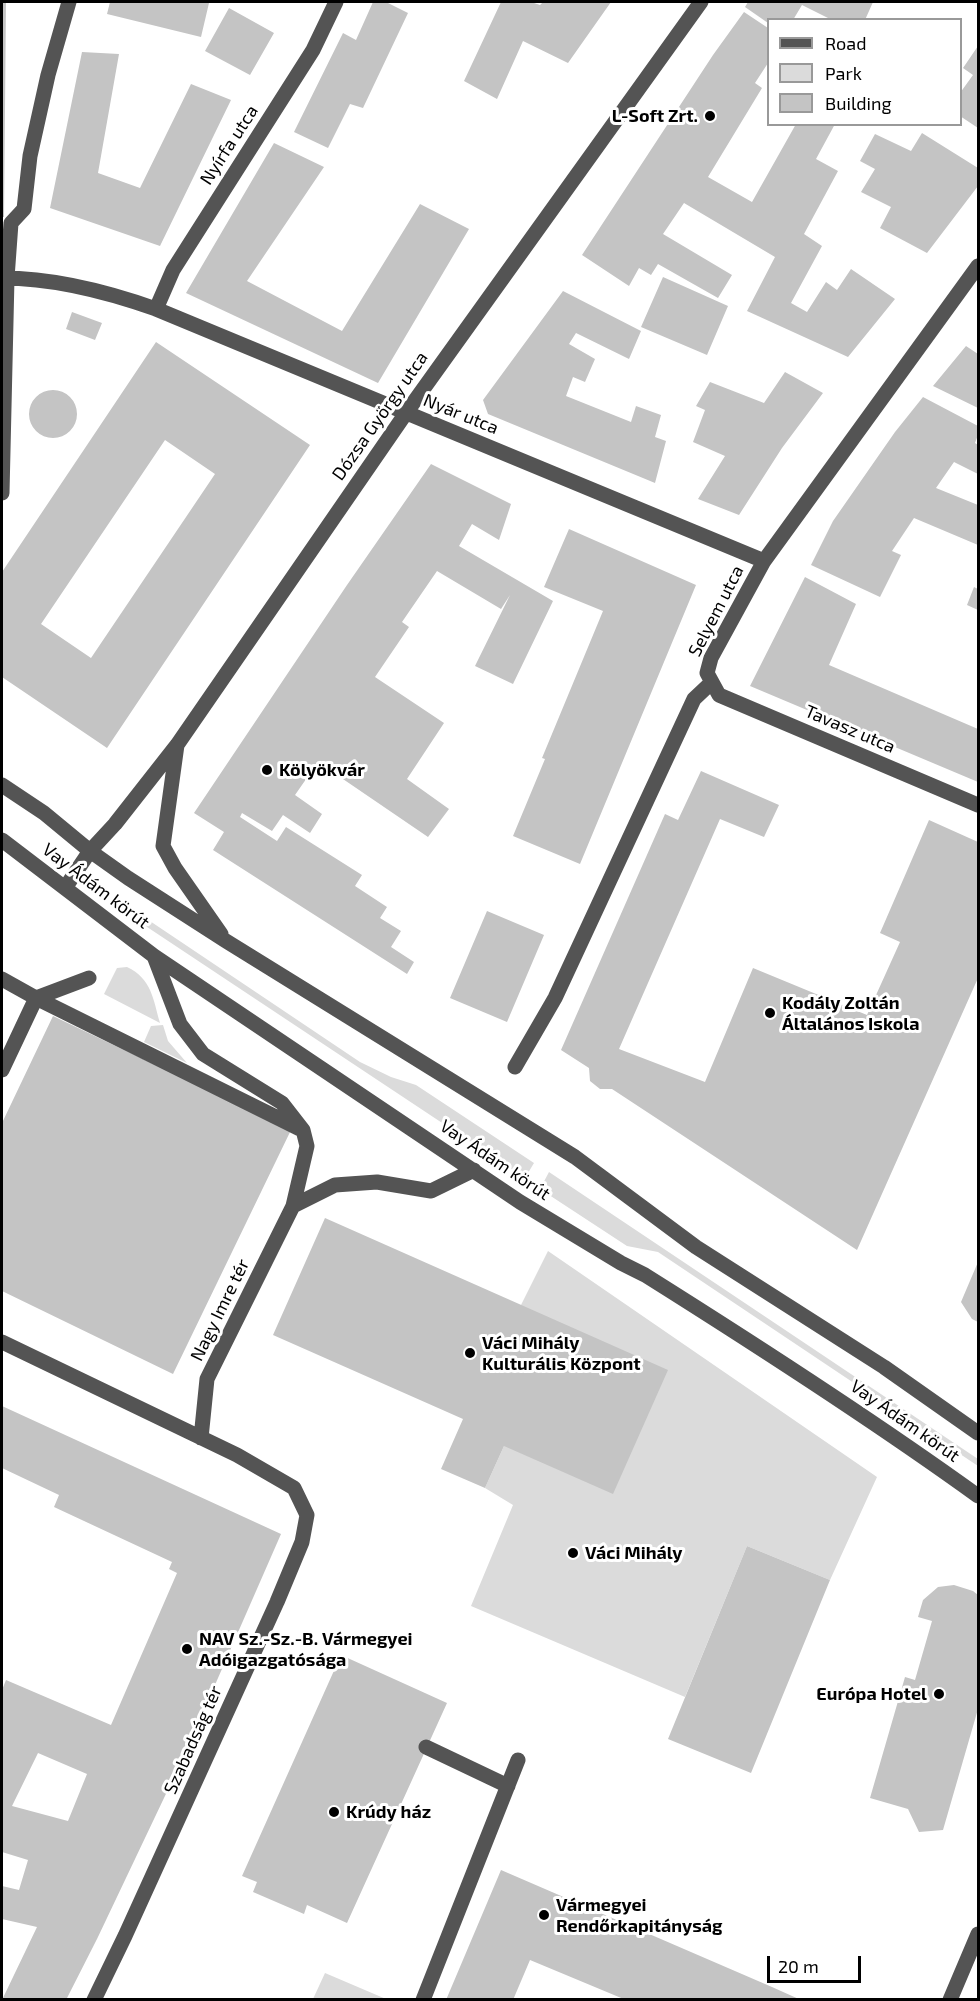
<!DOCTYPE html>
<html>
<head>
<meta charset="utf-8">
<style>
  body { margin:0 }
  #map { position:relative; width:980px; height:2001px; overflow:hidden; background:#fff; font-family:"Exo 2",sans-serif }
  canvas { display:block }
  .frame { position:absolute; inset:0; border:3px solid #000; pointer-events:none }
  .legend { position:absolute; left:767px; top:18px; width:195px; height:108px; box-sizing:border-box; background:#fff; border:2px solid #999; margin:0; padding:8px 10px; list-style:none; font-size:18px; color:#000 }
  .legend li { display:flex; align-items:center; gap:12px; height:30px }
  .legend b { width:30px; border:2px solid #999 }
  .scale { position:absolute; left:767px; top:1956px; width:94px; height:27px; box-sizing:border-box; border:3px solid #000; border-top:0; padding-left:8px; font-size:18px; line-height:21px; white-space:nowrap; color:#000; -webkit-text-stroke:4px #fff; paint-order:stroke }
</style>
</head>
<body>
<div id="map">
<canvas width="980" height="2001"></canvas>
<div class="frame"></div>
<ul class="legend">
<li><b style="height:8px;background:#545454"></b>Road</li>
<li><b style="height:16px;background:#dbdbdb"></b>Park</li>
<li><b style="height:16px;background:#c4c4c4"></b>Building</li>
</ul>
<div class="scale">20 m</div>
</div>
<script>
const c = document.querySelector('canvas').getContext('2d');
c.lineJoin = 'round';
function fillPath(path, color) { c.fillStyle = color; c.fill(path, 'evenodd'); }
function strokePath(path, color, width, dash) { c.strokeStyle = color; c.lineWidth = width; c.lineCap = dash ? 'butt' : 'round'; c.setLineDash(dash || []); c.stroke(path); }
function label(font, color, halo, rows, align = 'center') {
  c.font = font + ' "Exo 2",sans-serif'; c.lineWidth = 6; c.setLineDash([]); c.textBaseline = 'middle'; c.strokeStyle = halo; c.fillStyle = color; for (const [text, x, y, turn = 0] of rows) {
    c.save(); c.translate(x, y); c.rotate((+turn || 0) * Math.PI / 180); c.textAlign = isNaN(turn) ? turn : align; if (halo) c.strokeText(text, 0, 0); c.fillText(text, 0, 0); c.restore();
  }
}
const green = new Path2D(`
  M 132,909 L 360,1062 L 391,1077 L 416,1085 L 534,1163 L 525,1178 L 129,915 L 127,912 Z
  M 127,967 C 152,979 153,999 160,1023 L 104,994 L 117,968 Z
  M 163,1025 L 168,1041 L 187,1063 L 144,1042 L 151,1026 Z
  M 549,1172 L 978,1459 L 978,1466 L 658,1252 L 627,1246 L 540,1189 Z
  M 548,1251 L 877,1477 L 830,1580 L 747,1546 L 685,1697 L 471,1606 L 513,1505 L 485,1488 L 504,1446 L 521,1305 Z
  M 325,1973 L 386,1999 L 313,1999 Z`);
const building = new Path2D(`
  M 2,2 L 6,2 L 4,217 L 2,217 Z
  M 110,2 L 202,2 L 209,3 L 201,37 L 107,14 Z
  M 373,2 L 386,2 L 408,13 L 363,108 L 350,104 L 328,148 L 294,132 L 343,33 L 356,40 Z
  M 501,2 L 531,2 L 540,5 L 543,2 L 611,2 L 568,63 L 523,41 L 497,99 L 464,81 Z
  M 748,2 L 873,2 L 865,20 L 832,20 L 802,5 L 793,20 L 768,20 L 768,23 L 745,7 Z
  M 229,8 L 274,33 L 250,75 L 205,51 Z
  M 744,12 L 768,28 L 768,63 L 755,83 L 762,88 L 708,177 L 752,202 L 796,124 L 835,124 L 816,159 L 838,171 L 804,234 L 822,246 L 791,303 L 807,312 L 826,282 L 837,290 L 851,269 L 895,299 L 848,357 L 747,311 L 775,257 L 684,203 L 663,234 L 732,275 L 718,298 L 658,264 L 651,275 L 639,268 L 629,286 L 582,255 L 713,55 Z
  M 978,46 L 978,128 L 960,116 L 960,93 L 973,75 L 963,68 Z
  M 82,52 L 119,54 L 98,173 L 140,188 L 191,84 L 231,100 L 160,246 L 50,208 Z
  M 922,133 L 978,168 L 978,186 L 927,253 L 880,228 L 891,207 L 861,192 L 875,169 L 860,161 L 875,134 L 911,151 Z
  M 274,143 L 324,167 L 247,281 L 342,331 L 420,204 L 469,229 L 378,383 L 186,293 Z
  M 663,277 L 728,306 L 707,355 L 641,327 Z
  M 563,291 L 641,331 L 629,359 L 576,333 L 569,344 L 595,359 L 585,382 L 573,377 L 566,396 L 631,422 L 636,406 L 661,415 L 655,437 L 666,441 L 655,483 L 488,414 L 483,400 Z
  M 72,312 L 102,323 L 95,340 L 66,329 Z
  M 156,342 L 310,445 L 107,748 L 2,677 L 2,572 ZM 165,440 L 215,474 L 91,658 L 41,624 Z
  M 966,346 L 978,354 L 978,408 L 933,386 Z
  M 785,372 L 823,393 L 782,448 L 739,515 L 698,499 L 725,456 L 693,442 L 705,410 L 696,406 L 710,382 L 764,403 Z
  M29 414a24 24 0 1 1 48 0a24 24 0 1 1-48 0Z
  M 923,397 L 978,426 L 978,435 L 975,443 L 978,445 L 978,474 L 954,462 L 936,488 L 978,505 L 978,545 L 914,518 L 892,551 L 901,555 L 880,597 L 811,565 L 833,521 L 895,432 Z
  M 431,464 L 511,504 L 499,540 L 472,524 L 459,546 L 553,601 L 513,684 L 475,666 L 510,595 L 501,609 L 437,571 L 402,622 L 409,627 L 375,677 L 444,723 L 407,779 L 449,809 L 428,837 L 318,762 L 295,795 L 322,814 L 310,833 L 283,815 L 272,831 L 242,813 L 240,817 L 277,841 L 286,827 L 362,875 L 355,886 L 387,907 L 380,918 L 401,931 L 391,947 L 414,962 L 407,974 L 213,850 L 224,832 L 194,813 L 347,585 Z
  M 569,529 L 696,585 L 580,864 L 513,836 L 545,759 L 542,758 L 603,611 L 544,587 Z
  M 805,577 L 856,604 L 829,665 L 978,729 L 978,782 L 750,686 Z
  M 974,587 L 978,589 L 978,610 L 967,605 Z
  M 701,771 L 779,805 L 764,837 L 720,819 L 619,1049 L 705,1082 L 753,968 L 867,1015 L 900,942 L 880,933 L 929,820 L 978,842 L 978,978 L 857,1250 L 612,1089 L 600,1089 L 590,1081 L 589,1068 L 561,1050 L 665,814 L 678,820 Z
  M 487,911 L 544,935 L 507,1022 L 450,998 Z
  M 53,1016 L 291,1130 L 173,1374 L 2,1291 L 2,1123 Z
  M 325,1218 L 668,1370 L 613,1494 L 504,1446 L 485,1488 L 441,1469 L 463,1419 L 273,1335 Z
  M 978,1262 L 978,1322 L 972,1319 L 961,1302 Z
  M 2,1406 L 281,1534 L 183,1758 L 97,1939 L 66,2000 L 2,2000 L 37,1927 L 2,1919 L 2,1886 L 19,1890 L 28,1860 L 2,1852 L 2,1690 L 6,1680 L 111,1725 L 177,1573 L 169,1569 L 172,1562 L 54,1507 L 59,1495 L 2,1468 ZM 38,1753 L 87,1774 L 68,1821 L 12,1806 Z
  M 747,1546 L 830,1580 L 751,1773 L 668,1739 Z
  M 954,1585 L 973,1591 L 978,1595 L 978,1709 L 943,1830 L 919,1832 L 908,1809 L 870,1798 L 905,1677 L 915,1680 L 932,1621 L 918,1617 L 923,1600 L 938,1587 Z
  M 341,1655 L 447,1703 L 347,1923 L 307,1905 L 304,1914 L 253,1892 L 257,1882 L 242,1876 Z
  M 501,1870 L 772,1987 L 801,2000 L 626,2000 L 530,1960 L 513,2000 L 446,2000 Z`);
const minor = new Path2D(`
  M 978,266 L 764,561 L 711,658 L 707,673 L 719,695 L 978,805
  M 2,278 C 52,278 108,292 156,309 L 764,561
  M 156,309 L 173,270 L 313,50 L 336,2
  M 2,493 L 7,278 L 11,223 L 24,209 L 30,156 L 48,75 L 69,2
  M 177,745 L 163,846 L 175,868 L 221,934
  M 2,785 L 44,813 L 90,851 L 128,878 L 226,941 L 575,1157 L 696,1247 L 884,1367 L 978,1433
  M 2,840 L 154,956 L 520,1202 L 621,1263 L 645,1275 C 758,1346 870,1418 978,1496
  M 65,888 L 90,851 L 115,824 L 177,745 L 406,413 L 701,2
  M 154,956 L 180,1024 L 203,1054 L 282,1103 L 303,1130 L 307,1146 L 293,1206 L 207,1379 L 201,1438
  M 2,979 L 36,998 L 300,1129
  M 515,1067 L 555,998 L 694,699 L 711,683
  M 2,1070 L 36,998 L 89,978
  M 293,1206 L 335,1185 L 377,1182 L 431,1191 L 474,1170
  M 2,1342 L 237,1455 L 294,1488 L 307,1515 L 302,1542 L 277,1602 L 125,1936 L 94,2000
  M 426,1747 L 508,1786
  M 423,2000 L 518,1760
  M 950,2000 L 978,1934`);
const markers = [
  [710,116,6,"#000"],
  [267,770,6,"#000"],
  [770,1013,6,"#000"],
  [470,1353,6,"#000"],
  [573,1553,6,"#000"],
  [187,1649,6,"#000"],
  [939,1694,6,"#000"],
  [334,1812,6,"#000"],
  [544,1915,6,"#000"]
];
const poiNames = [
  ["L-Soft Zrt.",698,116,"right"],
  ["Kölyökvár",279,770],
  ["Kodály Zoltán",782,1003],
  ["Általános Iskola",782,1024],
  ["Váci Mihály",482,1343],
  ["Kulturális Központ",482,1364],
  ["Váci Mihály",585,1553],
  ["NAV Sz.-Sz.-B. Vármegyei",199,1639],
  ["Adóigazgatósága",199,1660],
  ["Európa Hotel",927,1694,"right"],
  ["Krúdy ház",346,1812],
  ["Vármegyei",556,1905],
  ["Rendőrkapitányság",556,1926]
];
const streetNames = [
  ["Nyírfa utca",229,145,-57],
  ["Nyár utca",461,414,22],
  ["Dózsa György utca",380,416,-55],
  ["Selyem utca",716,611,-63],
  ["Tavasz utca",850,729,23],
  ["Vay Ádám körút",96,886,37],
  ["Vay Ádám körút",495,1160,34],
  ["Nagy Imre tér",220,1310,-64],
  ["Vay Ádám körút",905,1421,35],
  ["Szabadság tér",193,1740,-66]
];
fillPath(green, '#dbdbdb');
fillPath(building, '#c4c4c4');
strokePath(minor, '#545454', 15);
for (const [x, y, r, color] of markers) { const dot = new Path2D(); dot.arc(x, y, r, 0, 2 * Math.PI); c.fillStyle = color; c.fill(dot); strokePath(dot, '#fff', 2); }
label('bold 18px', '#000', '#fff', poiNames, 'left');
label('18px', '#000', '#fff', streetNames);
</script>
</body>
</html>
